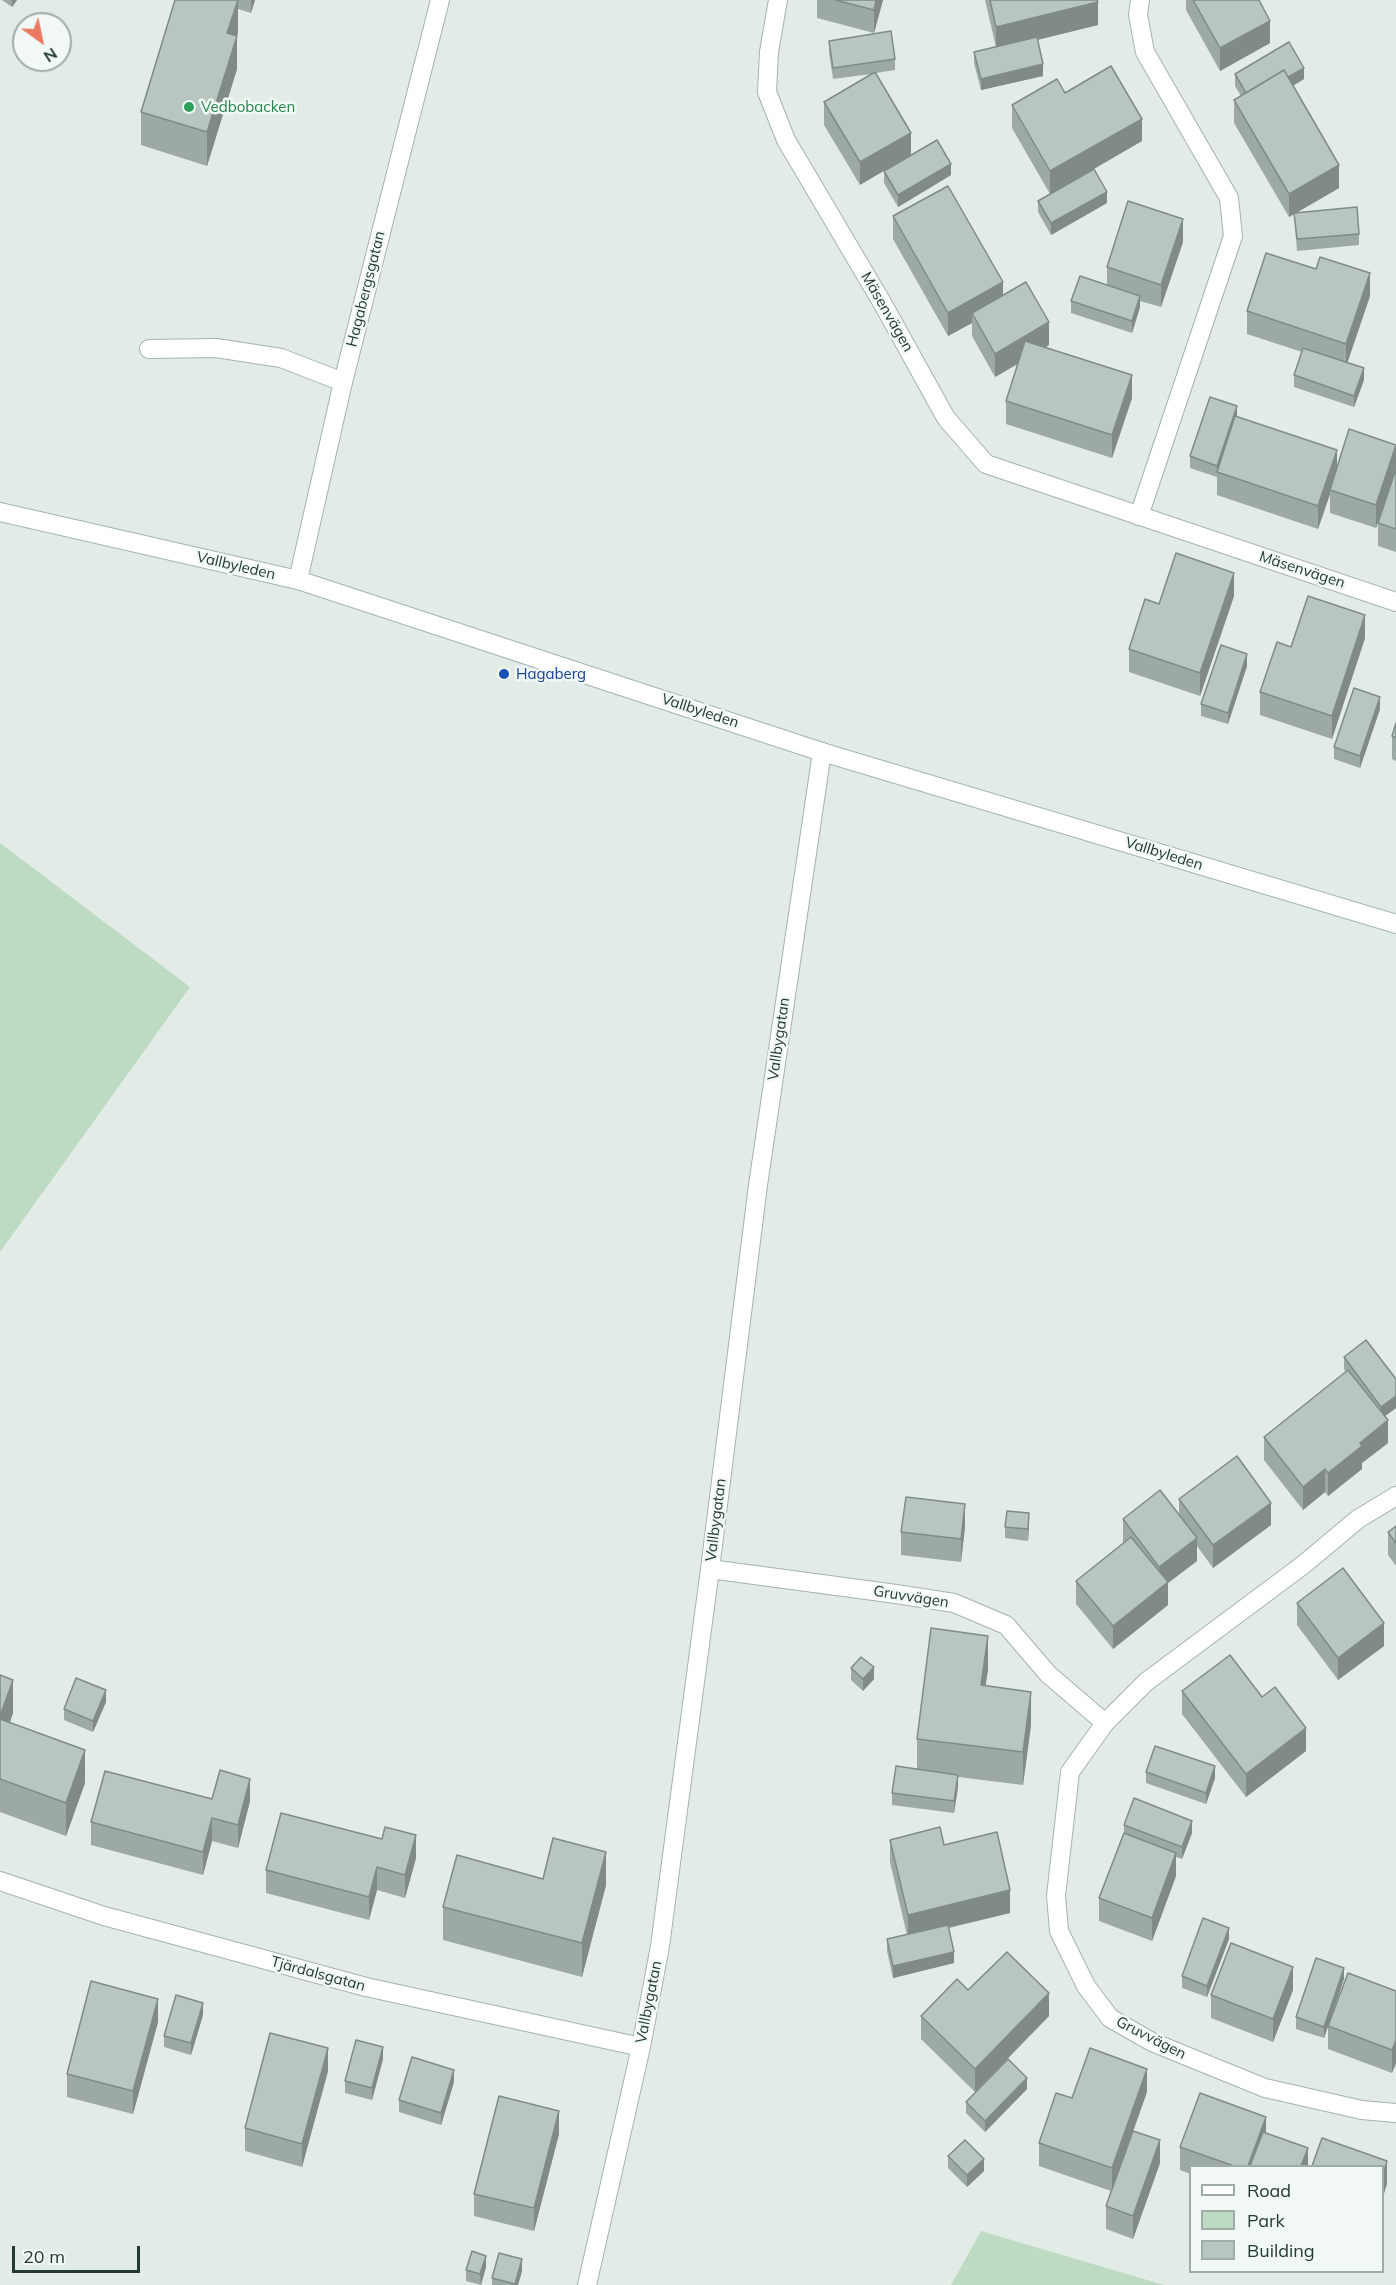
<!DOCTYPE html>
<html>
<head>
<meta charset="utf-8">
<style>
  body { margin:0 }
  #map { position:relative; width:1396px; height:2285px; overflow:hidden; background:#e2ebe6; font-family:Mulish,sans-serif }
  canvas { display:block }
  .legend { position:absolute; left:1189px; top:2165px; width:195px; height:108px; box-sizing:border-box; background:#f2f8f5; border:2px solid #9faca7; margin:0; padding:8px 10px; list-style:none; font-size:18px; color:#233b33 }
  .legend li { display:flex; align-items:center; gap:12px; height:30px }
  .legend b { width:30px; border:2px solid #9faca7 }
  .north { position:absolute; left:12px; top:12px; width:60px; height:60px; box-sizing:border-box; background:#f2f8f5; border:2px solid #9faca7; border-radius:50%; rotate:147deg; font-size:16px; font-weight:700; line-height:24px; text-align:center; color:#233b33 }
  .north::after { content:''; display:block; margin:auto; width:21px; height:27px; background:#eb7a60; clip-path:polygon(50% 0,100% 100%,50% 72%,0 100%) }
  .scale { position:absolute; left:12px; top:2246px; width:128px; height:27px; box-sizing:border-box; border:3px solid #233b33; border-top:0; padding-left:8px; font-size:18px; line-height:21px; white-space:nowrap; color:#233b33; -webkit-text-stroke:4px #f2f8f5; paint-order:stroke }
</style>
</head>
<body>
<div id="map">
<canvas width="1396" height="2285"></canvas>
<ul class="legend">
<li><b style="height:8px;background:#fff"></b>Road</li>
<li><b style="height:16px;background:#bcdbc2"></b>Park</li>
<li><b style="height:16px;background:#b7c6bf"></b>Building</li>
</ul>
<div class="north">N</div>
<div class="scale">20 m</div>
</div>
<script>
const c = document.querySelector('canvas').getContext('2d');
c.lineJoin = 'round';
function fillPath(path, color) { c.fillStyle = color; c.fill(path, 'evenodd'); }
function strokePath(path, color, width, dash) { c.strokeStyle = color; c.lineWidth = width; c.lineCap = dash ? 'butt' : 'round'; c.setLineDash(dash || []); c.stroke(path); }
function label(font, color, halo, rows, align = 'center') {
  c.font = font + ' Mulish,sans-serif'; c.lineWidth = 5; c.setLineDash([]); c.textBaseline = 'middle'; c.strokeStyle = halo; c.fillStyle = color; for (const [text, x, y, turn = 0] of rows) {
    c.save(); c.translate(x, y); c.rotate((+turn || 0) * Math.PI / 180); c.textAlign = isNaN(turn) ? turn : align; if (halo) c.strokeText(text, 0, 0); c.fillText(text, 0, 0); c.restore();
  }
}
const green = new Path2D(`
  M 0,843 L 190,987 L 0,1252 Z
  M 981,2231 L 1164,2285 L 951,2285 Z`);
const minor = new Path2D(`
  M 778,0 L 769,52 L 767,92 L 786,140 L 884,306 L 946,418 L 986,464 L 1396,602
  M 149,349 L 216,348 L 281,358 L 343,382
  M 1139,516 L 1233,236 L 1229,198 L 1145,52 L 1138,15 L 1140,0
  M 1396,1496 L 1358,1519 L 1303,1565 L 1146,1682 L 1105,1723 L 1070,1772 L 1056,1896 L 1059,1931 L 1086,1986 L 1110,2018 L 1152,2042 L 1265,2088 L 1362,2110 L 1396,2113
  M 710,1569 L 896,1594 L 954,1603 L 1006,1625 L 1048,1674 L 1105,1723
  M 0,1881 L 104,1916 L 366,1987 L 641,2047
  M 587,2285 L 641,2047 L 660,1946 L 710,1569 L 758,1185 L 822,752`);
const tertiary = new Path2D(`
  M 298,580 L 343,382 L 440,0`);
const secondary = new Path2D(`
  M 0,512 L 298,580 L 822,752 L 1396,924`);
const wall = new Path2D(`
  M 2,0 L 17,0 L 12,7 Z
  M 175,0 L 255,0 L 251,13 L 238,9 L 238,32 L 237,36 L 237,69 L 207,166 L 141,145 L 141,112 Z
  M 817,0 L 883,0 L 874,33 L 817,18 Z
  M 985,0 L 1097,0 L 1098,25 L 1037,40 L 1043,76 L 981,90 L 974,63 L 974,52 L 996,47 Z
  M 1186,0 L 1259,0 L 1270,43 L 1220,71 L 1186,10 Z
  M 829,41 L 895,59 L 895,70 L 876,73 L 860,185 L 824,125 L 824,102 L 871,74 L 833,79 L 829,52 Z
  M 1235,74 L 1304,79 L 1293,86 L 1339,188 L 1296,213 L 1359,234 L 1359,245 L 1297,251 L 1294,214 L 1289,217 L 1234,123 L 1234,100 L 1241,96 L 1235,86 Z
  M 1065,93 L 1142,141 L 1094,169 L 1107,203 L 1051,235 L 1038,212 L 1038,201 L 1050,194 L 1012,128 L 1012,105 Z
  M 884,171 L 951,175 L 898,207 L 884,183 Z
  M 893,216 L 1003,295 L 1049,345 L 1046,347 L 1132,398 L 1112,458 L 1006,424 L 1006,401 L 1018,364 L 995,377 L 972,336 L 972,323 L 948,336 L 893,239 Z
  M 1183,242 L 1161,307 L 1140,301 L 1140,307 L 1132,333 L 1071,313 L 1071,301 L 1107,285 L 1107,267 Z
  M 1370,296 L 1347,363 L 1364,380 L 1354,407 L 1294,387 L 1294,375 L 1302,352 L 1247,334 L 1247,311 Z
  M 1237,417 L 1337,468 L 1396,468 L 1376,528 L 1330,513 L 1330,494 L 1318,529 L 1217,495 L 1217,477 L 1190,468 L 1190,456 Z
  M 1396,469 L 1396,552 L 1378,546 L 1378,523 Z
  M 1234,596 L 1200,696 L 1129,672 L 1129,649 L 1159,604 Z
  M 1365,638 L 1332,739 L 1260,715 L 1260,692 L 1291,647 Z
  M 1247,666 L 1228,724 L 1201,716 L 1201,704 Z
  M 1380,709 L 1360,768 L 1334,759 L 1334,747 Z
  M 1396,723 L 1396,761 L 1392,759 L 1392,736 Z
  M 1344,1357 L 1396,1379 L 1396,1408 L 1385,1416 L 1388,1443 L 1362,1463 L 1362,1469 L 1328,1496 L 1325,1492 L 1303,1510 L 1264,1460 L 1264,1437 L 1346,1372 L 1344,1369 Z
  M 1179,1499 L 1271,1525 L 1213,1568 L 1197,1546 L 1197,1561 L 1168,1583 L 1168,1605 L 1113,1649 L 1076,1604 L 1076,1581 L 1123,1543 L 1123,1519 L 1179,1514 Z
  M 1029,1525 L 1028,1541 L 1005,1538 L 1005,1527 Z
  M 1396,1526 L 1396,1566 L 1388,1555 L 1388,1532 Z
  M 965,1527 L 961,1562 L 901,1555 L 901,1532 Z
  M 1297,1603 L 1384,1646 L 1338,1680 L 1297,1625 Z
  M 851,1668 L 874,1679 L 863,1691 L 851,1680 Z
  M 988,1669 L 985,1686 L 1031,1725 L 1023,1785 L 958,1777 L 958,1787 L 954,1813 L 892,1805 L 892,1793 L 917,1769 L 917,1739 Z
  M 0,1675 L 13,1713 L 10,1723 L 85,1783 L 66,1836 L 0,1812 Z
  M 1182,1691 L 1262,1697 L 1306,1751 L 1246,1797 L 1182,1714 Z
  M 106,1702 L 93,1732 L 64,1720 L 64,1709 Z
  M 1146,1772 L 1215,1778 L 1206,1804 L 1146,1783 Z
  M 212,1799 L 250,1801 L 238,1848 L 212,1841 L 203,1875 L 91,1845 L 91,1822 Z
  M 1124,1825 L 1192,1833 L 1182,1859 L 1176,1857 L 1176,1876 L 1152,1941 L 1099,1921 L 1099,1898 L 1124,1834 Z
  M 890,1840 L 944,1845 L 1010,1913 L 949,1928 L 954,1963 L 893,1978 L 887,1951 L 887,1939 L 907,1935 L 890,1862 Z
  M 416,1858 L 405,1898 L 377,1890 L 369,1920 L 266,1893 L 266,1870 Z
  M 543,1879 L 606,1885 L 582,1977 L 443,1940 L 443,1907 Z
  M 1229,1939 L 1207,1997 L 1182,1988 L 1182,1976 Z
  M 1344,1979 L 1324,2038 L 1296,2029 L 1296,2017 Z
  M 968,1990 L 1049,2016 L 975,2092 L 921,2039 L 921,2016 Z
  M 1293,1990 L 1273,2042 L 1211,2018 L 1211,1995 Z
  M 1396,1991 L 1396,2063 L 1392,2073 L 1328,2049 L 1328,2026 Z
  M 203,2015 L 191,2055 L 164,2047 L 164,2036 Z
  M 158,2022 L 133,2114 L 67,2097 L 67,2074 Z
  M 383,2059 L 372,2100 L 345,2093 L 345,2081 Z
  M 328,2071 L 302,2167 L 245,2151 L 245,2128 Z
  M 454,2082 L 441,2125 L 399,2112 L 399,2100 Z
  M 1027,2089 L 985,2132 L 966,2113 L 966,2102 Z
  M 1147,2092 L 1133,2131 L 1160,2163 L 1133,2239 L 1106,2229 L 1106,2206 L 1111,2191 L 1039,2166 L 1039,2143 L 1072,2098 Z
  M 1266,2133 L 1308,2166 L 1191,2166 L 1191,2174 L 1180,2170 L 1180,2147 Z
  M 559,2134 L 534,2231 L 474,2216 L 474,2194 Z
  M 948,2156 L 984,2171 L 967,2187 L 948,2168 Z
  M 486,2267 L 481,2285 L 466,2281 L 466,2270 Z
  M 522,2271 L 518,2285 L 492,2285 L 492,2278 Z`);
const shadedWall = new Path2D(`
  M 12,0 L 17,0 L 12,7 Z
  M 238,0 L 238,32 L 227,66 L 227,33 Z
  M 251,0 L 255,0 L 251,13 Z
  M 876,0 L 883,0 L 874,33 L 874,10 Z
  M 1098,2 L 1098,25 L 996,50 L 996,27 Z
  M 1270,21 L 1270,43 L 1220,71 L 1220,48 Z
  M 237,36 L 237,69 L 207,166 L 207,132 Z
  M 1043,64 L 1043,76 L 981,90 L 981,79 Z
  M 1304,68 L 1304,79 L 1250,111 L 1250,99 Z
  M 1142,119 L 1142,141 L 1050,194 L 1050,171 Z
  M 911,133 L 911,155 L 860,185 L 860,162 Z
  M 951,164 L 951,175 L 898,207 L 898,195 Z
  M 1339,165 L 1339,188 L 1289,217 L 1289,194 Z
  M 1107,192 L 1107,203 L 1051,235 L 1051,223 Z
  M 1183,219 L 1183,242 L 1161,307 L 1161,285 Z
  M 1370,273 L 1370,296 L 1346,367 L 1346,344 Z
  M 1003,282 L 1003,305 L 972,313 L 972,323 L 948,336 L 948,313 Z
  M 1140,296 L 1140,307 L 1132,333 L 1132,321 Z
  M 1049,322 L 1049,345 L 995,377 L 995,354 Z
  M 1364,368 L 1364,380 L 1354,407 L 1354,396 Z
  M 1132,375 L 1132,398 L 1112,458 L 1112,435 Z
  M 1237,406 L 1237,417 L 1217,472 L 1217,466 Z
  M 1396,445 L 1396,468 L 1376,528 L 1376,505 Z
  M 1337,450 L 1337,473 L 1330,490 L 1330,494 L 1318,529 L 1318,506 Z
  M 1234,573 L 1234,596 L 1200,696 L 1200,673 Z
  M 1365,615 L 1365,638 L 1332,739 L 1332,716 Z
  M 1247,654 L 1247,666 L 1228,724 L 1228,713 Z
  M 1380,697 L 1380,709 L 1360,768 L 1360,756 Z
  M 1396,1396 L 1396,1408 L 1381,1419 L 1381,1407 Z
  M 1388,1420 L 1388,1443 L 1362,1463 L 1362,1469 L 1328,1496 L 1328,1473 L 1360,1443 Z
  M 1325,1469 L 1325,1492 L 1303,1510 L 1303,1487 Z
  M 1271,1503 L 1271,1525 L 1213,1568 L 1213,1545 Z
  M 965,1504 L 965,1527 L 961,1562 L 961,1539 Z
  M 1029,1513 L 1029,1525 L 1028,1541 L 1028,1529 Z
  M 1197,1538 L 1197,1561 L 1168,1583 L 1168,1605 L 1113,1649 L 1113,1626 L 1159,1589 L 1159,1567 Z
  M 1384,1623 L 1384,1646 L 1338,1680 L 1338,1658 Z
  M 988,1636 L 988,1669 L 981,1718 L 981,1685 Z
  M 874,1667 L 874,1679 L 863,1691 L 863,1679 Z
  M 13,1680 L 13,1713 L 0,1749 L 0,1716 Z
  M 106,1690 L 106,1702 L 93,1732 L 93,1721 Z
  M 1031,1692 L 1031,1725 L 1023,1785 L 1023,1752 Z
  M 1306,1728 L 1306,1751 L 1246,1797 L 1246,1774 Z
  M 85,1750 L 85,1783 L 66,1836 L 66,1803 Z
  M 1215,1766 L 1215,1778 L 1206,1804 L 1206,1793 Z
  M 958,1775 L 958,1787 L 954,1813 L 954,1801 Z
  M 250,1779 L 250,1801 L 238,1848 L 238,1825 Z
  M 212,1818 L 212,1841 L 203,1875 L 203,1852 Z
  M 1192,1821 L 1192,1833 L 1182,1859 L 1182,1847 Z
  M 416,1835 L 416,1858 L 405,1898 L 405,1875 Z
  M 606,1852 L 606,1885 L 582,1977 L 582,1943 Z
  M 1176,1853 L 1176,1876 L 1152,1941 L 1152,1918 Z
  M 377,1867 L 377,1890 L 369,1920 L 369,1897 Z
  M 1010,1890 L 1010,1913 L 908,1937 L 908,1915 Z
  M 1229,1928 L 1229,1939 L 1207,1997 L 1207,1986 Z
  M 954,1952 L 954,1963 L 893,1978 L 893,1966 Z
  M 1293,1967 L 1293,1990 L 1273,2042 L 1273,2019 Z
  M 1344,1968 L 1344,1979 L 1324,2038 L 1324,2027 Z
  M 1049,1993 L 1049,2016 L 975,2092 L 975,2069 Z
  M 158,1999 L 158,2022 L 133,2114 L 133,2091 Z
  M 203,2003 L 203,2015 L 191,2055 L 191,2043 Z
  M 1396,2040 L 1396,2063 L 1392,2073 L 1392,2050 Z
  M 383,2047 L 383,2059 L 372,2100 L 372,2088 Z
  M 328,2048 L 328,2071 L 302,2167 L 302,2144 Z
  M 1147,2069 L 1147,2092 L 1112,2191 L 1112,2168 Z
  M 454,2070 L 454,2082 L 441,2125 L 441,2113 Z
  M 1027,2078 L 1027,2089 L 985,2132 L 985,2121 Z
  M 559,2111 L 559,2134 L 534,2231 L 534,2208 Z
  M 1266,2117 L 1266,2140 L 1256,2166 L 1248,2166 Z
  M 1160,2140 L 1160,2163 L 1133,2239 L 1133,2216 Z
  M 1308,2148 L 1308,2166 L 1301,2166 Z
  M 984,2159 L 984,2171 L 967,2187 L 967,2175 Z
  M 1387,2161 L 1387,2184 L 1383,2197 L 1383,2174 Z
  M 486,2256 L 486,2267 L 481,2285 L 480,2274 Z
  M 522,2259 L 522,2271 L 518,2285 L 515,2285 Z`);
const building = new Path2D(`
  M 175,0 L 238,0 L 227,33 L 237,36 L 207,132 L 141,112 Z
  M 835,0 L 876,0 L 874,10 Z
  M 990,0 L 1097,0 L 1098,2 L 996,27 Z
  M 1193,0 L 1259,0 L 1270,21 L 1220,48 Z
  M 891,31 L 895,59 L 833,68 L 829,41 Z
  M 1037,37 L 1043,64 L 981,79 L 974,52 Z
  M 1289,42 L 1304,68 L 1288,77 L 1284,70 L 1246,93 L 1235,74 Z
  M 1111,66 L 1142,119 L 1050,171 L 1012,105 L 1057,79 L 1065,93 Z
  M 1284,70 L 1339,165 L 1289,194 L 1234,100 Z
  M 875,72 L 911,133 L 860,162 L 824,102 Z
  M 937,140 L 951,164 L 898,195 L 884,171 Z
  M 1094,169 L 1107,192 L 1051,223 L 1038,201 Z
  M 948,186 L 1003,282 L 948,313 L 893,216 Z
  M 1128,201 L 1183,219 L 1161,285 L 1107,267 Z
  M 1357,207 L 1359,234 L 1297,239 L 1294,213 Z
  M 1266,253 L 1316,269 L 1320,257 L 1370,273 L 1346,344 L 1247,311 Z
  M 1080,276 L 1140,296 L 1132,321 L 1071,301 Z
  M 1026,282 L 1049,322 L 995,354 L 972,313 Z
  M 1025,341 L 1132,375 L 1112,435 L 1006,401 Z
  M 1303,348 L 1364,368 L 1354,396 L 1294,375 Z
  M 1210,397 L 1237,406 L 1217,466 L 1190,456 Z
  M 1235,416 L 1337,450 L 1318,506 L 1217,472 Z
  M 1349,429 L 1396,445 L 1376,505 L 1330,490 Z
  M 1396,469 L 1396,529 L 1378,523 Z
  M 1176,553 L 1234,573 L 1200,673 L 1129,649 L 1145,599 L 1159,604 Z
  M 1308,596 L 1365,615 L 1332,716 L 1260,692 L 1277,642 L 1291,647 Z
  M 1221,645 L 1247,654 L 1228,713 L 1201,704 Z
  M 1354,688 L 1380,697 L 1360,756 L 1334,747 Z
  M 1396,723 L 1396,738 L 1392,736 Z
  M 1366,1340 L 1396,1379 L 1396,1396 L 1381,1407 L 1344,1357 Z
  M 1348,1370 L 1388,1420 L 1360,1443 L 1362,1446 L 1328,1473 L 1325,1469 L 1303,1487 L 1264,1437 Z
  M 1237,1456 L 1271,1503 L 1213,1545 L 1179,1499 Z
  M 1160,1490 L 1197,1538 L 1159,1567 L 1123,1519 Z
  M 906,1497 L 965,1504 L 961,1539 L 901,1532 Z
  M 1007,1511 L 1029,1513 L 1028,1529 L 1005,1527 Z
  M 1396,1526 L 1396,1543 L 1388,1532 Z
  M 1131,1537 L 1168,1582 L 1113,1626 L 1076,1581 Z
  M 1343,1568 L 1384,1623 L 1338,1658 L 1297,1603 Z
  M 931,1628 L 988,1636 L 981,1685 L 1031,1692 L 1023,1752 L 917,1739 Z
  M 1230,1655 L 1262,1697 L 1275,1687 L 1306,1728 L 1246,1774 L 1182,1691 Z
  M 861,1657 L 874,1667 L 863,1679 L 851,1668 Z
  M 0,1675 L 13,1680 L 0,1716 Z
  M 76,1678 L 106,1690 L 93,1721 L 64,1709 Z
  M 0,1719 L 85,1750 L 66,1803 L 0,1779 Z
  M 1155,1746 L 1215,1766 L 1206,1793 L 1146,1772 Z
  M 896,1766 L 958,1775 L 954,1801 L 892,1793 Z
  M 220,1770 L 250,1779 L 238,1825 L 212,1818 L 203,1852 L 91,1822 L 105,1771 L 212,1799 Z
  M 1134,1798 L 1192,1821 L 1182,1847 L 1124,1825 Z
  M 281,1813 L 382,1839 L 385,1827 L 416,1835 L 405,1875 L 377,1867 L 369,1897 L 266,1870 Z
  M 940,1827 L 944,1845 L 997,1832 L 1010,1890 L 908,1915 L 890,1840 Z
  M 1124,1833 L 1176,1853 L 1152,1918 L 1099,1898 Z
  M 553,1838 L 606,1852 L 582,1943 L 443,1907 L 457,1855 L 543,1879 Z
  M 1203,1918 L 1229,1928 L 1207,1986 L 1182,1976 Z
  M 948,1925 L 954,1952 L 893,1966 L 887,1939 Z
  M 1231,1943 L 1293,1967 L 1273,2019 L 1211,1995 Z
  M 1007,1952 L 1049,1993 L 975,2069 L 921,2016 L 957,1979 L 968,1990 Z
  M 1316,1958 L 1344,1968 L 1324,2027 L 1296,2017 Z
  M 1348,1973 L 1396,1991 L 1396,2040 L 1392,2050 L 1328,2026 Z
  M 91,1981 L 158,1999 L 133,2091 L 67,2074 Z
  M 176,1995 L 203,2003 L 191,2043 L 164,2036 Z
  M 270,2033 L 328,2048 L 302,2144 L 245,2128 Z
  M 356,2040 L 383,2047 L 372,2088 L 345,2081 Z
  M 1090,2048 L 1147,2069 L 1112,2168 L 1039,2143 L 1056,2093 L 1072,2098 Z
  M 412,2057 L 454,2070 L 441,2113 L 399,2100 Z
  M 1008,2059 L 1027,2078 L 985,2121 L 966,2102 Z
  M 1200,2093 L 1266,2117 L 1248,2166 L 1234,2166 L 1180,2147 Z
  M 499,2096 L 559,2111 L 534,2208 L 474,2194 Z
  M 1133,2131 L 1160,2140 L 1133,2216 L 1106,2206 Z
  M 1263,2132 L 1308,2148 L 1301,2166 L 1250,2166 Z
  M 1322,2138 L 1387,2161 L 1383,2174 L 1383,2166 L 1312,2166 Z
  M 965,2140 L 984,2159 L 967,2175 L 948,2156 Z
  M 472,2251 L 486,2256 L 480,2274 L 466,2270 Z
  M 499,2253 L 522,2259 L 515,2284 L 492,2278 Z`);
const markers = [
  [189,107,6,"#2e9e5b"],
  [504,674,6,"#1a4fb4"]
];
const leisureNames = [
  ["Vedbobacken",201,107]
];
const streetNames = [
  ["Hagabergsgatan",366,289,-76],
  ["Mäsenvägen",887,312,60],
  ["Vallbyleden",236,566,13],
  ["Mäsenvägen",1302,570,18],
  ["Vallbyleden",700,711,18],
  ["Vallbyleden",1164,854,17],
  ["Vallbygatan",779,1039,-82],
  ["Vallbygatan",716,1520,-83],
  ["Gruvvägen",911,1597,9],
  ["Tjärdalsgatan",318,1974,15],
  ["Vallbygatan",649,2002,-79],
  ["Gruvvägen",1151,2038,27]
];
const transitNames = [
  ["Hagaberg",516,674]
];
fillPath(green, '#bcdbc2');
strokePath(minor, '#a5b3ad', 20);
strokePath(tertiary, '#a5b3ad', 20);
strokePath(secondary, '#a1b6ae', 20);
strokePath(minor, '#fff', 18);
strokePath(tertiary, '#fff', 18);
strokePath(secondary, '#fff', 18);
fillPath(wall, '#9daaa4');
fillPath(shadedWall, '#808b86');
fillPath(building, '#b7c6bf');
strokePath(building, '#808b86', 1.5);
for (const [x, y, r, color] of markers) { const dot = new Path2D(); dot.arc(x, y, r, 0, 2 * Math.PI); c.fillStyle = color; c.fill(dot); strokePath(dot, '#f2f8f5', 2); }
label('15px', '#27864d', '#f2f8f5', leisureNames, 'left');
label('15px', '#233b33', '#f2f8f5', streetNames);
label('15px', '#164399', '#f2f8f5', transitNames, 'left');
</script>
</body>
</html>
